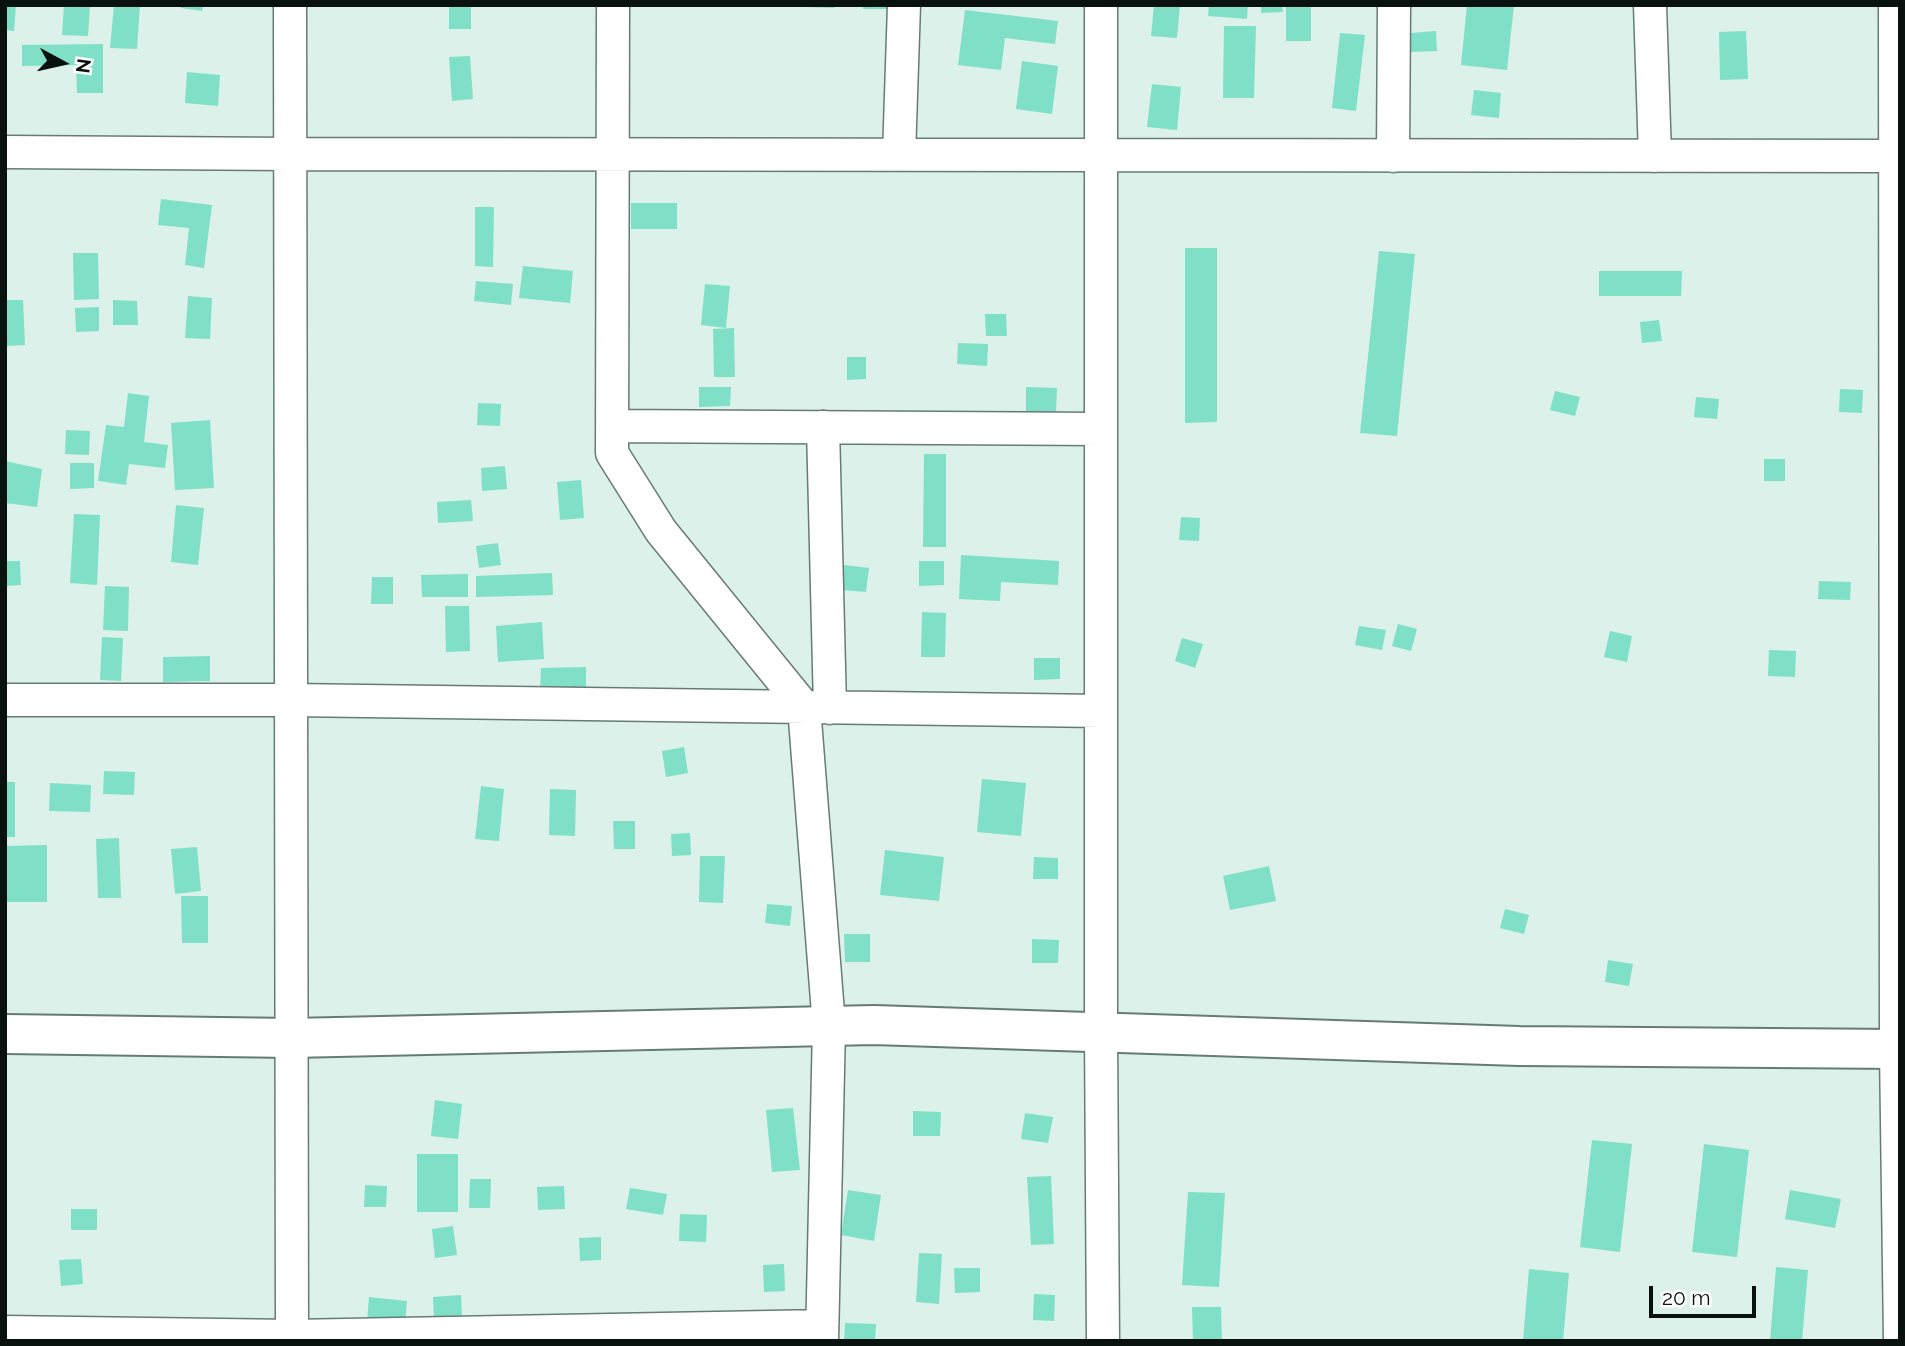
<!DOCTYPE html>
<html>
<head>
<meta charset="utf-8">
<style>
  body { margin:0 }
  #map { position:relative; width:1905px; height:1346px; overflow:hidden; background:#dbf1ea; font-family:Raleway,sans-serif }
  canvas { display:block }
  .frame { position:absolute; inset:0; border:7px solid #0a1210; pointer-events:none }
  .north { position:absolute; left:28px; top:28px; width:70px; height:70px; -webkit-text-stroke:5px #fff; paint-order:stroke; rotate:98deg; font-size:19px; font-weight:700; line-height:28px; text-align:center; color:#0a1210 }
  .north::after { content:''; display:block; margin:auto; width:24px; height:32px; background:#0a1210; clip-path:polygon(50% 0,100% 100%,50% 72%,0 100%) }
  .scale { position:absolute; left:1649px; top:1286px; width:107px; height:32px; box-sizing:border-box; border:4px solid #0a1210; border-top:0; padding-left:9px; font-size:21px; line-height:24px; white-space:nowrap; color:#0a1210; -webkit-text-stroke:5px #fff; paint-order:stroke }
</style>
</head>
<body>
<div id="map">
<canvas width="1905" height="1346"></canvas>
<div class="frame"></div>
<div class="north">N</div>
<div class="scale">20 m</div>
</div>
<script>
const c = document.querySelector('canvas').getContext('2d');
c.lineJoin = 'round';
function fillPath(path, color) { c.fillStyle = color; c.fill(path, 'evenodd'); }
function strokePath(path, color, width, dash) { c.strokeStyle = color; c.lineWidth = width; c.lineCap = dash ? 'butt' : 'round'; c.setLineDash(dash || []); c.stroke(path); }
const building = new Path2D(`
  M 5,5 L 16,5 L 14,31 L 5,30 Z
  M 64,5 L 90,5 L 88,36 L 62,35 Z
  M 114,5 L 140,5 L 137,49 L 110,48 Z
  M 181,5 L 203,5 L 202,11 L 181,8 Z
  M 805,5 L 834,5 L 834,8 L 805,7 Z
  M 863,5 L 888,5 L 888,9 L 863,9 Z
  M 1154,5 L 1180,5 L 1177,38 L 1151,36 Z
  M 1209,5 L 1248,5 L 1247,19 L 1208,16 Z
  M 1261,5 L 1282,5 L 1283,12 L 1261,13 Z
  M 1286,5 L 1311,5 L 1311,41 L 1286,41 Z
  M 1467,5 L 1514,5 L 1507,70 L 1461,65 Z
  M 449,7 L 471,7 L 471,29 L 449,29 Z
  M 965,10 L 1058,21 L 1055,44 L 1005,38 L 1001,70 L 958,65 Z
  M 1224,26 L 1256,26 L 1254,98 L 1223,98 Z
  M 1436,31 L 1437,51 L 1411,52 L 1411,33 Z
  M 1746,31 L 1748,79 L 1720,80 L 1719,32 Z
  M 1340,33 L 1365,35 L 1356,111 L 1332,108 Z
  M 103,44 L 103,93 L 77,93 L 76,65 L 22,66 L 22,45 Z
  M 470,56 L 473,99 L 452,101 L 449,57 Z
  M 1022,61 L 1058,66 L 1052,114 L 1016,109 Z
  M 187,72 L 220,75 L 218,106 L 185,103 Z
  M 1152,84 L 1181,87 L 1177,130 L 1147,127 Z
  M 1474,90 L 1501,93 L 1499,118 L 1471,115 Z
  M 161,199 L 212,205 L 204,268 L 185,265 L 189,228 L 158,225 Z
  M 631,203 L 677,203 L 677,229 L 631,229 Z
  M 475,207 L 494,207 L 493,267 L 475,266 Z
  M 1185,248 L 1217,248 L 1217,422 L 1185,423 Z
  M 1379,251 L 1415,254 L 1397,436 L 1360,433 Z
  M 73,253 L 98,253 L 99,299 L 74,300 Z
  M 523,266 L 573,271 L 570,303 L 519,298 Z
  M 1599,271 L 1682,271 L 1681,296 L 1599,296 Z
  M 476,281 L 513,284 L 511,305 L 474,301 Z
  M 705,284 L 730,286 L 726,328 L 701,325 Z
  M 188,296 L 212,298 L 210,339 L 185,338 Z
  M 5,300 L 23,300 L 25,345 L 5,346 Z
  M 113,300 L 137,301 L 138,325 L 113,325 Z
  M 99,307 L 99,331 L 76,332 L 75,308 Z
  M 985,314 L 1006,314 L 1007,336 L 986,336 Z
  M 1659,320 L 1662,341 L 1642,343 L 1640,322 Z
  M 734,328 L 735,377 L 714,377 L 713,329 Z
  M 958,343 L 988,344 L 987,366 L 957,364 Z
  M 847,357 L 866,357 L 866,379 L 847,380 Z
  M 699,387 L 731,387 L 730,406 L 699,407 Z
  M 1026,387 L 1057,388 L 1056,412 L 1026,412 Z
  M 1840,389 L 1863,390 L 1862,413 L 1839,412 Z
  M 1555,391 L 1580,397 L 1575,416 L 1550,410 Z
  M 128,393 L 149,396 L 144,442 L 168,445 L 165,468 L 129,464 L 126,485 L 98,481 L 106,425 L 124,427 Z
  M 1696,397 L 1719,399 L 1717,419 L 1694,417 Z
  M 478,403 L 501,404 L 500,426 L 477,425 Z
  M 210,420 L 214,488 L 175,490 L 171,423 Z
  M 66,430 L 90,431 L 89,455 L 65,454 Z
  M 924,454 L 946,454 L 946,547 L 923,547 Z
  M 1764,459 L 1785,459 L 1785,481 L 1764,481 Z
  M 5,461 L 42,469 L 37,507 L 5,503 Z
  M 70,463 L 94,463 L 94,488 L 70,489 Z
  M 505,466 L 507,489 L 482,491 L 481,468 Z
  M 581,480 L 584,518 L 560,520 L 557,482 Z
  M 471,500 L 473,521 L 438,523 L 437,502 Z
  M 176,505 L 204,508 L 198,565 L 171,562 Z
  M 74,514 L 100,515 L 97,585 L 70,583 Z
  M 1181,517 L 1200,518 L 1199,541 L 1179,540 Z
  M 498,543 L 501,565 L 479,568 L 476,546 Z
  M 961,555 L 1059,561 L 1058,585 L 1001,582 L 1000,601 L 959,599 Z
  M 5,561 L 20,561 L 21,585 L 5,586 Z
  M 919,561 L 944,561 L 944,585 L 919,586 Z
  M 844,565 L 869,568 L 866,592 L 841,590 Z
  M 552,573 L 553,595 L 476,597 L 476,576 Z
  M 468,574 L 468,597 L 422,597 L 421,575 Z
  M 372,577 L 393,577 L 393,604 L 371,604 Z
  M 1819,581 L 1851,582 L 1850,600 L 1818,599 Z
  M 105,586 L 129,587 L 128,631 L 103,630 Z
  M 445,606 L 469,606 L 470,651 L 446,652 Z
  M 922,612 L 946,613 L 945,657 L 921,657 Z
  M 542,622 L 544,659 L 498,662 L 496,626 Z
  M 1398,624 L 1417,629 L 1411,651 L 1392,646 Z
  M 1359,626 L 1386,630 L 1382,650 L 1355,645 Z
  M 1610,631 L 1632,636 L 1627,662 L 1604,657 Z
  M 102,637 L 123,638 L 121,681 L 100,680 Z
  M 1182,638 L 1203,644 L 1195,668 L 1175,661 Z
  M 1769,650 L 1796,651 L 1795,677 L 1768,676 Z
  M 210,656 L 210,681 L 163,682 L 163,657 Z
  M 1034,658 L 1060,658 L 1060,679 L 1034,680 Z
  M 586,667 L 586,691 L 540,691 L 541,668 Z
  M 684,747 L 688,773 L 666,777 L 662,751 Z
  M 104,771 L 135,772 L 134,795 L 103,794 Z
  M 982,779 L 1026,783 L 1021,836 L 977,832 Z
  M 5,782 L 15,782 L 15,837 L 5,837 Z
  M 50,783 L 91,785 L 90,812 L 49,811 Z
  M 481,786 L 504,789 L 499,841 L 475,839 Z
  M 550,789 L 576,790 L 575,836 L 549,835 Z
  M 613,821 L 635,821 L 635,849 L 614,849 Z
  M 690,833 L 691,855 L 672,856 L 671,834 Z
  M 119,838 L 121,898 L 98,898 L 96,839 Z
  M 47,845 L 47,902 L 7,902 L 6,846 Z
  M 197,847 L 201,891 L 175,894 L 171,849 Z
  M 885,850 L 944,857 L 939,901 L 880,895 Z
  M 700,856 L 725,856 L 723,903 L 699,902 Z
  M 1034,857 L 1058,858 L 1058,879 L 1033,879 Z
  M 1269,866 L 1276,901 L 1230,910 L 1223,876 Z
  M 181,896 L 208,896 L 208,943 L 182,943 Z
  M 767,904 L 792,906 L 790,926 L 765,923 Z
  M 1505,909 L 1529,915 L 1524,934 L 1500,928 Z
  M 844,934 L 870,934 L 870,962 L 845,962 Z
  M 1032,939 L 1059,940 L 1058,963 L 1032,963 Z
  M 1608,960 L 1633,964 L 1629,986 L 1605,982 Z
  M 435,1100 L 462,1104 L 458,1139 L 431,1136 Z
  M 793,1108 L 800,1170 L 772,1172 L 766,1110 Z
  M 913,1111 L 941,1112 L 940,1136 L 913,1136 Z
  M 1025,1113 L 1053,1117 L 1048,1143 L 1021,1139 Z
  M 1592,1140 L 1632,1144 L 1620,1252 L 1580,1247 Z
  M 1704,1144 L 1749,1150 L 1737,1257 L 1692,1252 Z
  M 417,1154 L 458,1154 L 458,1212 L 417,1212 Z
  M 1051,1176 L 1054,1244 L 1031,1245 L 1027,1177 Z
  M 470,1179 L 491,1179 L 490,1208 L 469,1208 Z
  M 365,1185 L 387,1186 L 386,1207 L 364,1207 Z
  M 564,1186 L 565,1209 L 538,1210 L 537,1187 Z
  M 630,1188 L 667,1194 L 663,1215 L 626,1209 Z
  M 848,1190 L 881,1195 L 874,1241 L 841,1235 Z
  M 1790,1190 L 1841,1199 L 1835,1228 L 1785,1219 Z
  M 1188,1192 L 1225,1193 L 1219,1287 L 1182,1285 Z
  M 71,1209 L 97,1209 L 97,1230 L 71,1230 Z
  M 680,1214 L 707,1215 L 706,1242 L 679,1241 Z
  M 453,1226 L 457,1255 L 435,1258 L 432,1229 Z
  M 601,1237 L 601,1260 L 580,1261 L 579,1238 Z
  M 919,1253 L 942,1254 L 939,1304 L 916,1302 Z
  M 81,1259 L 83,1284 L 61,1286 L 59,1260 Z
  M 784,1264 L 785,1291 L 764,1292 L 763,1265 Z
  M 1776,1267 L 1808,1270 L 1802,1341 L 1770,1341 Z
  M 954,1268 L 980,1268 L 980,1292 L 955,1293 Z
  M 1529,1269 L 1569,1273 L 1563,1341 L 1523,1341 Z
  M 1034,1294 L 1055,1295 L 1054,1321 L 1033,1320 Z
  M 461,1295 L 462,1318 L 434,1319 L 433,1297 Z
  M 369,1297 L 407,1301 L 405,1325 L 367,1322 Z
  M 1192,1307 L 1221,1307 L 1222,1341 L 1193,1341 Z
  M 845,1323 L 876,1324 L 875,1341 L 844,1341 Z`);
const minor = new Path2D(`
  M 290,5 L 292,1341
  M 613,5 L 612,453 L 661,531 L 804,707 L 829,1026 L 822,1341
  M 1101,5 L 1101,1032 L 1103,1341
  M 1650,5 L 1655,156
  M 1895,5 L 1896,1049 L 1900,1341
  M 5,152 L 290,154 L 1900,156
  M 899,155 L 904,5
  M 1393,156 L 1394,5
  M 612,426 L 1101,429
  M 823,427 L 830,708
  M 5,700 L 291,700 L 1101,711
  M 5,1332 L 292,1336 L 822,1326`);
const tertiary = new Path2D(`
  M 5,1034 L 292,1038 L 874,1025 L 1519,1046 L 1900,1049`);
fillPath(building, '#7fe0c7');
strokePath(minor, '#677b75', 35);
strokePath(tertiary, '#677b75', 42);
strokePath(minor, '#fff', 32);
strokePath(tertiary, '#fff', 38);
</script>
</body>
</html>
